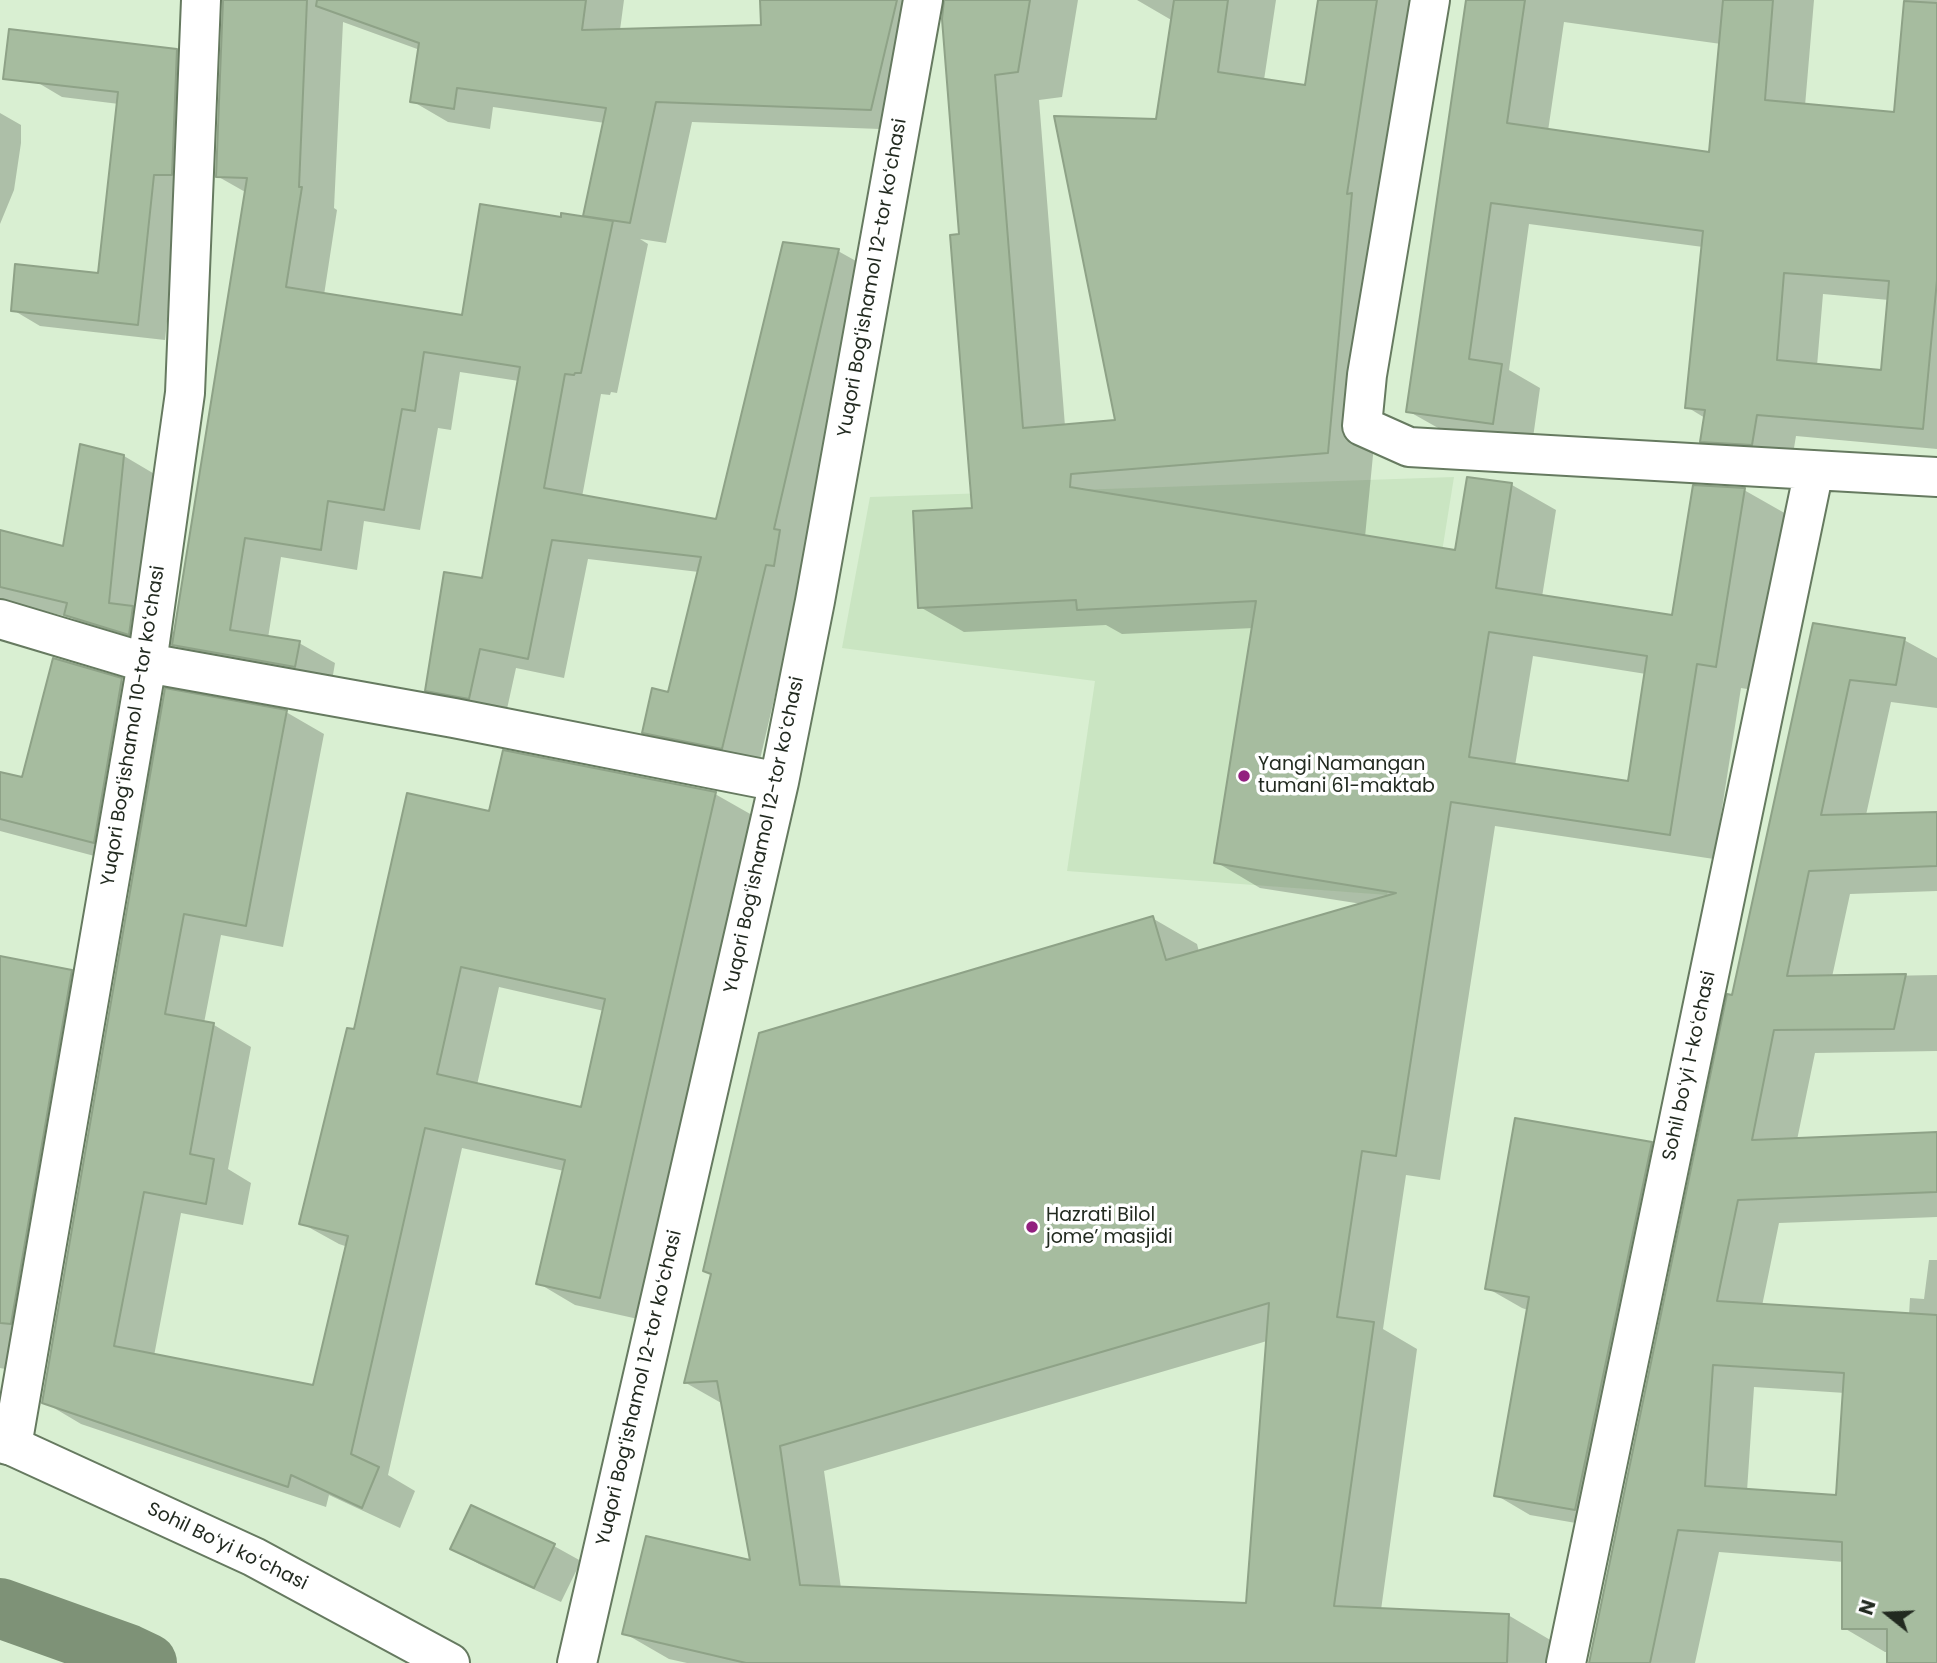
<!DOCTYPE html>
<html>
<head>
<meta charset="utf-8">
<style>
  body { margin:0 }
  #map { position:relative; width:1937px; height:1663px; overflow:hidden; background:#d9efd2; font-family:Poppins,sans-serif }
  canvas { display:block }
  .north { position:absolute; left:1853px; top:1579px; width:70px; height:70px; -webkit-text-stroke:5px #fff; paint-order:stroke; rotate:288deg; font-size:19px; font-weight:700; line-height:28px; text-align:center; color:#222a20 }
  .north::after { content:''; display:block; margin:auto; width:24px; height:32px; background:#222a20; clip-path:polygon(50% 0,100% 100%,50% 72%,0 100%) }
</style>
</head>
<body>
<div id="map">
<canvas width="1937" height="1663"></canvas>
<div class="north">N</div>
</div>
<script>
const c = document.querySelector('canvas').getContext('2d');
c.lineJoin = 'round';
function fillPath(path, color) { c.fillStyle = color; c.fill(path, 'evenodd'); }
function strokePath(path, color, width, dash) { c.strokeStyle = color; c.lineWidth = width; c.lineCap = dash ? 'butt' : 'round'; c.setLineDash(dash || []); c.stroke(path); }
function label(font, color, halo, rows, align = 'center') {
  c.font = font + ' Poppins,sans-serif'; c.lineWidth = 7; c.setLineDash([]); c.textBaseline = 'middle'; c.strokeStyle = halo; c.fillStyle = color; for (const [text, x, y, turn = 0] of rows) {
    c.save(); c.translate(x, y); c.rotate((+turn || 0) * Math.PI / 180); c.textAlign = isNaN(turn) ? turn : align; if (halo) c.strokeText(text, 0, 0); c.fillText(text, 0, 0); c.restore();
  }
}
const built = new Path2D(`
  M 1454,477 L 1387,895 L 1067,871 L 1095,681 L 842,648 L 870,497 Z`);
const shadow = new Path2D(`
  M 224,0 L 624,0 L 620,30 L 762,27 L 762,0 L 937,0 L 907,130 L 692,122 L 666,243 L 640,239 L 648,244 L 617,393 L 611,392 L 610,395 L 601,394 L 582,497 L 718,521 L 838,251 L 874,271 L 758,768 L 680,753 L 644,732 L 669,694 L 699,572 L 588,559 L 564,678 L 516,668 L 505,718 L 463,710 L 427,690 L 484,580 L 519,381 L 460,372 L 451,430 L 438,428 L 420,530 L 364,521 L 357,570 L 281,557 L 268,638 L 299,643 L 335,663 L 331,687 L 210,665 L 175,645 L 173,659 L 110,640 L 72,618 L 0,600 L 0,532 L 64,548 L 124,456 L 168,482 L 154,620 L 175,633 L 247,193 L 217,176 ZM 343,22 L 420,50 L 412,101 L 448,122 L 490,129 L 493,107 L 605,123 L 585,215 L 593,220 L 562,219 L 464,317 L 324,295 L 337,210 L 334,208 Z
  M 946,0 L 1078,0 L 1062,97 L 1039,100 L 1065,426 L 1117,421 L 1173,21 L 1137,0 L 1276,0 L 1264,80 L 1307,87 L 1320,0 L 1425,0 L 1396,220 L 1365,537 L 1457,552 L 1512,485 L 1556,510 L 1542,597 L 1673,617 L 1744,490 L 1788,515 L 1760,691 L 1741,688 L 1714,859 L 1495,826 L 1440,1180 L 1406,1175 L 1383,1329 L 1417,1349 L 1381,1610 L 1508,1615 L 1552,1641 L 1552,1663 L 687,1663 L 669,1659 L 624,1633 L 752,1562 L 723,1404 L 686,1383 L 1152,918 L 1197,944 L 1199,952 L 1362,904 L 1260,888 L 1216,862 L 1254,628 L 1122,634 L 1106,625 L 964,632 L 920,607 L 974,510 L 961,236 ZM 1533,656 L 1646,674 L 1630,783 L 1515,766 ZM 1267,1341 L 1247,1605 L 841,1588 L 824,1471 Z
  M 1467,0 L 1814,0 L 1805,106 L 1896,114 L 1906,0 L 1937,0 L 1937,449 L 1796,436 L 1791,466 L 1740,463 L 1702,441 L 1705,418 L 1687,407 L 1703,247 L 1529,224 L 1509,370 L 1540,388 L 1532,445 L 1447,433 L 1408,411 ZM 1564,22 L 1721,44 L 1711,154 L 1548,131 ZM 1823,294 L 1889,300 L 1883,372 L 1817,366 Z
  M 177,50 L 204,66 L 181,189 L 165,340 L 40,326 L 13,310 L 100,275 L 119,104 L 62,97 L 35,81 Z
  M 0,113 L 21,125 L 21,143 L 14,190 L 0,224 Z
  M 1814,625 L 1904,640 L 1937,658 L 1937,708 L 1891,702 L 1866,815 L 1937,813 L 1937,891 L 1850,894 L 1832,977 L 1937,975 L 1937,1051 L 1815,1053 L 1797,1140 L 1937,1133 L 1937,1217 L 1779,1223 L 1762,1306 L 1909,1315 L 1910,1298 L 1924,1299 L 1929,1260 L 1937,1260 L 1937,1663 L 1889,1663 L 1889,1652 L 1885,1652 L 1844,1628 L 1844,1562 L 1719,1552 L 1695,1663 L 1590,1663 ZM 1754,1387 L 1845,1393 L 1838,1497 L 1747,1491 Z
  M 121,680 L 164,704 L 286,712 L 324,734 L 283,947 L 221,935 L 204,1023 L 214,1025 L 251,1047 L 228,1169 L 251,1183 L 243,1225 L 181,1213 L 154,1356 L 314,1387 L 348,1247 L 339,1244 L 301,1223 L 356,1032 L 491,813 L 715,794 L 752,815 L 638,1319 L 575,1305 L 538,1283 L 564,1171 L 462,1148 L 388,1475 L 415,1491 L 400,1528 L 329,1495 L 326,1507 L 81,1424 L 44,1402 L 136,867 L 0,831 L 0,773 L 23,779 ZM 499,987 L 604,1011 L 582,1109 L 477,1085 Z
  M 0,958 L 71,972 L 103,990 L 36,1375 L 0,1368 Z
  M 1651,1143 L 1686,1163 L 1610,1529 L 1530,1515 L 1496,1495 L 1528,1310 L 1522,1308 L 1487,1288 Z
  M 472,1507 L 554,1546 L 581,1561 L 561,1602 L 479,1564 L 452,1548 Z`);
const canal = new Path2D(`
  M 0,1608 L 128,1654 L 147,1663`);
const building = new Path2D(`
  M 223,0 L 307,0 L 299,187 L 302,187 L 286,287 L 462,315 L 480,204 L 561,217 L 561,213 L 613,221 L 581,373 L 575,373 L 574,375 L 565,374 L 544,488 L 716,519 L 783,242 L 839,249 L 774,529 L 780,530 L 774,566 L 766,565 L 722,749 L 642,733 L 652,688 L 668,692 L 701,557 L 552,540 L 528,659 L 480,649 L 469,699 L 425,691 L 444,572 L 482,578 L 520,367 L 424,352 L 415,411 L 402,409 L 384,510 L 328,501 L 321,550 L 245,538 L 230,630 L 300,641 L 295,667 L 172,645 L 247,178 L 216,177 Z
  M 317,0 L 586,0 L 582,30 L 761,25 L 760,0 L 897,0 L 871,110 L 656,102 L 630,223 L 583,216 L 606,108 L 457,88 L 454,109 L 410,102 L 419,43 L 316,6 Z
  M 944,0 L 1030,0 L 1018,72 L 995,75 L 1023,428 L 1115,420 L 1054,116 L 1156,119 L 1174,0 L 1228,0 L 1218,72 L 1305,85 L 1318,0 L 1377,0 L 1347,194 L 1352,193 L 1328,453 L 1071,474 L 1070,487 L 1455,550 L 1467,477 L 1512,483 L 1496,588 L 1672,615 L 1693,485 L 1745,488 L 1716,667 L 1697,664 L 1670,835 L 1451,802 L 1396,1156 L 1362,1151 L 1337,1317 L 1374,1322 L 1334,1606 L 1509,1614 L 1507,1663 L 746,1663 L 622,1634 L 646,1536 L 750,1560 L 717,1381 L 684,1383 L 711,1274 L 703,1271 L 759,1033 L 1153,916 L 1166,960 L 1396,893 L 1214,863 L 1256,601 L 1077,610 L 1076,600 L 918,608 L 913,511 L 972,508 L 950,235 L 959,234 L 942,19 ZM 1489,632 L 1647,656 L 1628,781 L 1469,757 ZM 1269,1303 L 1246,1603 L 800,1585 L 780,1446 Z
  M 1466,0 L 1525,0 L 1507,123 L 1709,152 L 1723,0 L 1773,0 L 1765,100 L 1894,112 L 1904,1 L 1937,3 L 1937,280 L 1923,429 L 1757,415 L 1752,445 L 1700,442 L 1705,410 L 1685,408 L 1703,231 L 1491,203 L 1469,359 L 1502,364 L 1493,424 L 1406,412 ZM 1784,273 L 1889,281 L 1881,370 L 1777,360 Z
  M 9,29 L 177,49 L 172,175 L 154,175 L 138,325 L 11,311 L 15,264 L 98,273 L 118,92 L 3,79 Z
  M 80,444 L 124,455 L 109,603 L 133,606 L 129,635 L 64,615 L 67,603 L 0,587 L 0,530 L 63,546 Z
  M 1813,623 L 1905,638 L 1896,685 L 1850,680 L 1821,815 L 1937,812 L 1937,866 L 1809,871 L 1787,976 L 1906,974 L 1894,1029 L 1774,1030 L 1752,1140 L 1937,1132 L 1937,1192 L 1738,1200 L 1717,1301 L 1937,1315 L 1937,1663 L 1887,1663 L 1887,1629 L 1842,1629 L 1842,1542 L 1678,1530 L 1650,1663 L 1589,1663 L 1727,994 L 1732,995 ZM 1713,1365 L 1844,1373 L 1836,1495 L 1705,1486 Z
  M 53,658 L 122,678 L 94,843 L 0,819 L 0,772 L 22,777 Z
  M 165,688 L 287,710 L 246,926 L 184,914 L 165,1014 L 214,1023 L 190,1154 L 214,1159 L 206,1204 L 144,1192 L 114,1346 L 313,1385 L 348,1236 L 299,1224 L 347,1028 L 354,1029 L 407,793 L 489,811 L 503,750 L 716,792 L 600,1298 L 536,1284 L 565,1160 L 425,1128 L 351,1454 L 379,1467 L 362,1508 L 291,1475 L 288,1487 L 42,1403 ZM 461,967 L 605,999 L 581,1107 L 437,1074 Z
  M 0,956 L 72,970 L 11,1324 L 0,1323 Z
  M 1515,1118 L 1652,1142 L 1575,1510 L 1494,1496 L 1529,1297 L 1485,1289 Z
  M 471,1505 L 555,1544 L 534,1588 L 450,1549 Z`);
const minor = new Path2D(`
  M 1430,0 L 1367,375 L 1362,426 L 1409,447 L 1937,477
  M 0,619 L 147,663 L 454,718 L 779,782
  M 12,1446 L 147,663 L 185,393 L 201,0
  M 577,1663 L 779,782 L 815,601 L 923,0
  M 1566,1663 L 1814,470`);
const major = new Path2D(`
  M 0,1443 L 12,1446 L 254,1557 L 450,1663`);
const markers = [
  [1244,776,7,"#92207f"],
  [1032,1227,7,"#92207f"]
];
const streetNames = [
  ["Yuqori Bogʻishamol 12-tor koʻchasi",873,278,-80],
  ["Yuqori Bogʻishamol 10-tor koʻchasi",134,726,-81],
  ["Yuqori Bogʻishamol 12-tor koʻchasi",765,835,-78],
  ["Sohil boʻyi 1-koʻchasi",1690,1066,-78],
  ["Yuqori Bogʻishamol 12-tor koʻchasi",640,1388,-77],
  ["Sohil Boʻyi koʻchasi",227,1547,26]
];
const poiNames = [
  ["Yangi Namangan",1258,765],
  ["tumani 61-maktab",1258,787],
  ["Hazrati Bilol",1046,1216],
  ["jome’ masjidi",1046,1238]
];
fillPath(built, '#cae5c2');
fillPath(shadow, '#0003');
strokePath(canal, '#7e9277', 60);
fillPath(building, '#a6bc9f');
strokePath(building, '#8ea287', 2);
strokePath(minor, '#667a60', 42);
strokePath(major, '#667a60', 42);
strokePath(minor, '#fff', 38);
strokePath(major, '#fff', 38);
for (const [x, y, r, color] of markers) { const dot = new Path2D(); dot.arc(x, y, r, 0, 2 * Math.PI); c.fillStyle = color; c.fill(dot); strokePath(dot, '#fff', 2.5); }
label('19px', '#222a20', '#fff', streetNames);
label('19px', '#222a20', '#fff', poiNames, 'left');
</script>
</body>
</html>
